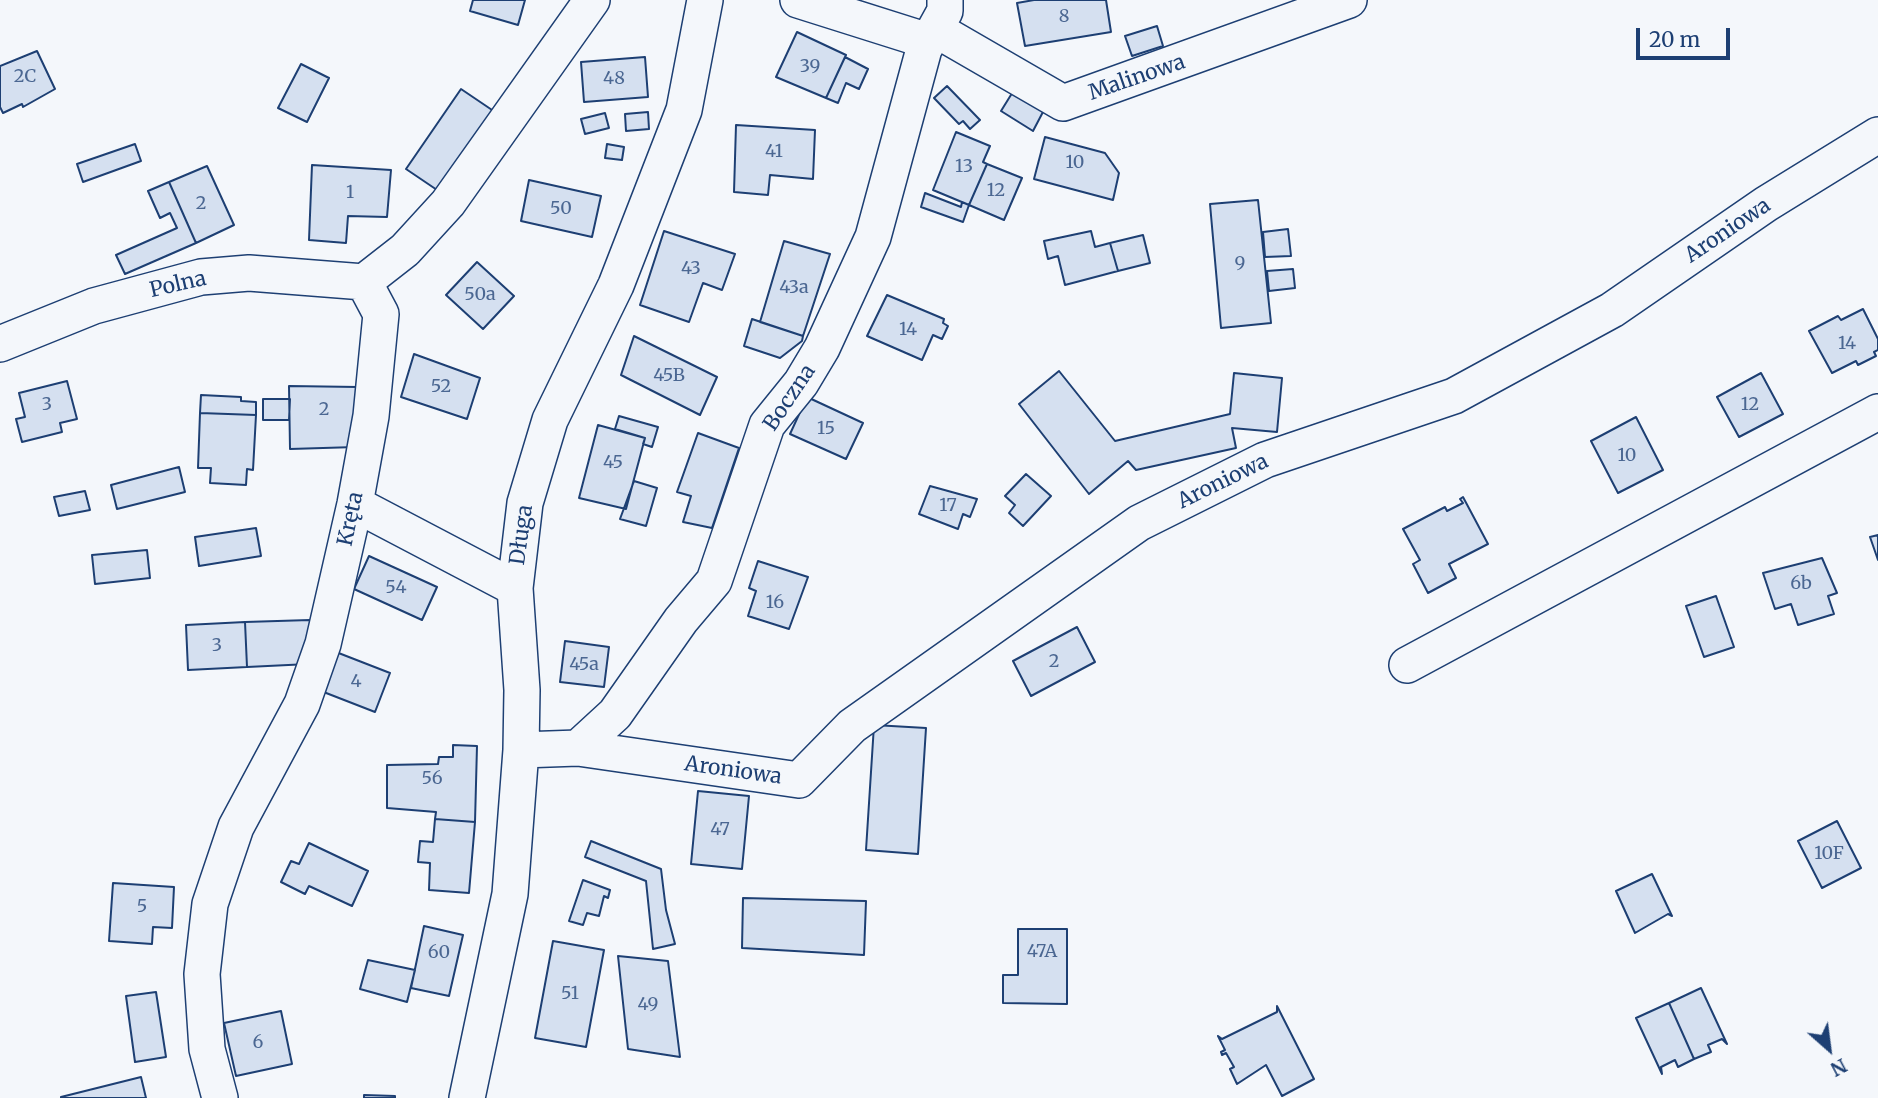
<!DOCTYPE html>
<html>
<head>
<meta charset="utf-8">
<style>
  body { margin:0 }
  #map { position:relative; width:1878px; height:1098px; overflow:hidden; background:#f4f7fb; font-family:Merriweather,serif }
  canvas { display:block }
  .north { position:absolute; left:1794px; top:1014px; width:70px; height:70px; -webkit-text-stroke:5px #f4f7fb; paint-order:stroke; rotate:152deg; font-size:19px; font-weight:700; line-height:28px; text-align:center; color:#1d3f73 }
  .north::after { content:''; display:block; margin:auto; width:24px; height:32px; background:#1d3f73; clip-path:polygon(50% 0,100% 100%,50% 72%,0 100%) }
  .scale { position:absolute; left:1636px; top:28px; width:94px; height:32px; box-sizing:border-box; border:4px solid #1d3f73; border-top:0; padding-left:9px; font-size:21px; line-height:24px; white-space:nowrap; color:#1d3f73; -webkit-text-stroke:5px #f4f7fb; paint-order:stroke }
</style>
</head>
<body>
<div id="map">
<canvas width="1878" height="1098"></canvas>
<div class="north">N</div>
<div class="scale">20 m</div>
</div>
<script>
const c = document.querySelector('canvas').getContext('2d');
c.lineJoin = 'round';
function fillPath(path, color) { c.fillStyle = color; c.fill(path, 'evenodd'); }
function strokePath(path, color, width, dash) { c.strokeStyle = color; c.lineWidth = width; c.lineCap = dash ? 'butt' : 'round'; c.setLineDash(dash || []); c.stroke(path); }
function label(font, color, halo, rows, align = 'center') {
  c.font = font + ' Merriweather,serif'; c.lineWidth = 5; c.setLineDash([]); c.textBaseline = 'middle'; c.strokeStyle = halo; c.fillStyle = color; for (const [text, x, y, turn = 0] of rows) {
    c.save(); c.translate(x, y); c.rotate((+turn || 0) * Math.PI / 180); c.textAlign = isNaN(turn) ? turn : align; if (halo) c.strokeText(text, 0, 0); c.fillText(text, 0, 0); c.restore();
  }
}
const building = new Path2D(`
  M 473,0 L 525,0 L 518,25 L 470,11 Z
  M 1034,0 L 1106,0 L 1111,32 L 1025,46 L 1017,3 Z
  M 1157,26 L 1163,46 L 1132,56 L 1125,36 Z
  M 797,32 L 846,55 L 826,98 L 776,77 Z
  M 37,51 L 55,89 L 23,107 L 22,104 L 3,113 L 0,107 L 0,66 Z
  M 645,57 L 648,97 L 584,102 L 581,62 Z
  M 845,57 L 868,69 L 859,89 L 846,83 L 838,103 L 826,98 Z
  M 301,64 L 329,78 L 307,122 L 278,108 Z
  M 947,86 L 980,120 L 970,129 L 963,121 L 959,124 L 934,98 Z
  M 461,89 L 498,114 L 443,194 L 406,169 Z
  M 1014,90 L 1044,110 L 1033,131 L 1001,111 Z
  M 648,112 L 649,129 L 626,131 L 625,114 Z
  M 605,113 L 609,128 L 585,134 L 581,119 Z
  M 736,125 L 815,130 L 813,179 L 770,175 L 768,195 L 734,192 Z
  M 956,132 L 990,146 L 983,162 L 987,164 L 969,205 L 933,190 Z
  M 1045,137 L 1105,153 L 1119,173 L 1113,200 L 1034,179 Z
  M 135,144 L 141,161 L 83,182 L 77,164 Z
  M 607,144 L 624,147 L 622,160 L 605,158 Z
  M 987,164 L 1022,178 L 1004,220 L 969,205 Z
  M 312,165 L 391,170 L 387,217 L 348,216 L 346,243 L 309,240 Z
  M 207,166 L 234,225 L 196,243 L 169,182 Z
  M 529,180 L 601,196 L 592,237 L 521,221 Z
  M 169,182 L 196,243 L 125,274 L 116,255 L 177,228 L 170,213 L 160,218 L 148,191 Z
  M 925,193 L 961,207 L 962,202 L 969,205 L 963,222 L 921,207 Z
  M 1258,200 L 1271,323 L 1221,328 L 1210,204 Z
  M 1288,229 L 1291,256 L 1265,257 L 1263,232 Z
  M 664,231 L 735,254 L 722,290 L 703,283 L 689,322 L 640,305 Z
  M 1091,231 L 1095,247 L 1110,243 L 1118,271 L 1065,285 L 1058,256 L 1048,259 L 1044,241 Z
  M 1143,235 L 1150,263 L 1118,271 L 1110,243 Z
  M 784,241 L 830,254 L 803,336 L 760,322 Z
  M 477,262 L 514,296 L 483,329 L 446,295 Z
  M 1293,269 L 1295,288 L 1269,291 L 1267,271 Z
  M 887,295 L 944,319 L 943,323 L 948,326 L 942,339 L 933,335 L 922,360 L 867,336 Z
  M 1863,309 L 1878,339 L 1878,350 L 1874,352 L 1876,356 L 1858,365 L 1856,361 L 1832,373 L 1809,331 L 1838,316 L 1841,320 Z
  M 752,319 L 803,336 L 802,341 L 780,358 L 744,346 Z
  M 634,336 L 717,377 L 700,415 L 621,375 Z
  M 414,354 L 480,378 L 467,419 L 401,397 Z
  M 1059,371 L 1115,441 L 1230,414 L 1234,373 L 1282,378 L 1277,432 L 1232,428 L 1236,448 L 1136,470 L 1128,461 L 1089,494 L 1019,404 Z
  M 1761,373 L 1783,414 L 1739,437 L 1717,397 Z
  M 67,381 L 77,419 L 60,423 L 62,432 L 22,442 L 16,419 L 25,417 L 19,393 Z
  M 289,386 L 358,387 L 356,447 L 290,449 Z
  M 201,395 L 241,397 L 241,401 L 256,402 L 256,415 L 200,413 Z
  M 807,397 L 863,423 L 846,459 L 790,434 Z
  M 263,399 L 290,399 L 289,420 L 263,420 Z
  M 200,413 L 256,415 L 253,470 L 247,469 L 246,485 L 210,483 L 211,468 L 198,468 Z
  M 619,416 L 658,427 L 652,447 L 643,444 L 645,438 L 615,429 Z
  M 1636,417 L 1663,470 L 1618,493 L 1591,441 Z
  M 598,425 L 645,438 L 626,509 L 579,498 Z
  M 698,433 L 739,448 L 712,528 L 683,522 L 691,496 L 677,492 Z
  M 179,467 L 185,492 L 117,509 L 111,485 Z
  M 1026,474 L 1051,496 L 1023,526 L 1009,513 L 1015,505 L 1005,496 Z
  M 634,481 L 657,488 L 646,526 L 620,519 Z
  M 930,486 L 977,499 L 970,517 L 963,514 L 958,529 L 919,514 Z
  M 85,491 L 90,510 L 59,516 L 54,497 Z
  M 1463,497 L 1488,544 L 1449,564 L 1456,578 L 1428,593 L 1413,564 L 1420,560 L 1403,529 L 1445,507 L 1447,511 L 1463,503 L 1460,499 Z
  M 256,528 L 261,556 L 199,566 L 195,537 Z
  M 1878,535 L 1878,560 L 1870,537 Z
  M 147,550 L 150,578 L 95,584 L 92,555 Z
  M 369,556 L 437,587 L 422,620 L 354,589 Z
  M 1822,558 L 1837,593 L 1828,596 L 1834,614 L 1798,625 L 1791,604 L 1775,609 L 1763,573 Z
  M 758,561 L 808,577 L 789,629 L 748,616 L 756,591 L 749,588 Z
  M 1716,596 L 1734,647 L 1704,657 L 1686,606 Z
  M 310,620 L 309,664 L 247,667 L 245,622 Z
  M 245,622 L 247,667 L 188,670 L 186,625 Z
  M 1077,627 L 1095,662 L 1031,696 L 1013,661 Z
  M 565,641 L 609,647 L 604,687 L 560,682 Z
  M 336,652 L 390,673 L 375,712 L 321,691 Z
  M 874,725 L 926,728 L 918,854 L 866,850 Z
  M 453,745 L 477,746 L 475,822 L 435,819 L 436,812 L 387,808 L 387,765 L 438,764 L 439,757 L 453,757 Z
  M 698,791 L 749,796 L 742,869 L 691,864 Z
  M 435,819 L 475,822 L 469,893 L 429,890 L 430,863 L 418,862 L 420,841 L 433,842 Z
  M 1837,821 L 1861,868 L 1822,888 L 1798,841 Z
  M 591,841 L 661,869 L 666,910 L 675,944 L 653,949 L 646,881 L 585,857 Z
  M 309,843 L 368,871 L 352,906 L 309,886 L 305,894 L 281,882 L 291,861 L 299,864 Z
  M 1652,874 L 1672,916 L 1668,914 L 1635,933 L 1616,891 Z
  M 583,880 L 610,890 L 608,898 L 604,896 L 599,916 L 587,913 L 583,925 L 569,921 Z
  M 113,883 L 174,887 L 172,928 L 153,927 L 152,944 L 109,941 Z
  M 743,898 L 866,901 L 864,955 L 742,948 Z
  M 424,926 L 463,935 L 449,996 L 411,988 Z
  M 1018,929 L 1067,929 L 1067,1004 L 1003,1003 L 1003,975 L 1018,975 Z
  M 553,941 L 604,950 L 586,1047 L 535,1038 Z
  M 618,956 L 668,961 L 680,1057 L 628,1049 Z
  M 368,960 L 415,970 L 407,1002 L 360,989 Z
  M 1701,988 L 1727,1044 L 1722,1039 L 1708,1045 L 1711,1052 L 1694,1059 L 1669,1003 Z
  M 156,992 L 166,1057 L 135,1062 L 126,996 Z
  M 1669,1003 L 1694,1059 L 1678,1067 L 1675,1060 L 1661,1067 L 1662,1074 L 1636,1018 Z
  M 1277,1006 L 1314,1079 L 1282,1096 L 1266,1065 L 1237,1084 L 1230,1069 L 1234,1067 L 1226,1053 L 1222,1055 L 1221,1052 L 1225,1050 L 1218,1036 L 1222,1039 L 1277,1012 Z
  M 281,1011 L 292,1064 L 236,1076 L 224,1023 Z
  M 141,1077 L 146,1098 L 61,1098 L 61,1097 Z
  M 364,1095 L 395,1096 L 395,1098 L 364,1098 Z`);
const minor = new Path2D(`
  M 798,0 L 928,41
  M 935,29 L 1063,103 L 1349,0
  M 364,282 L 405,250 L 448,203 L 592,0
  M 0,344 L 94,306 L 201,277 L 249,273 L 364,282
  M 355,504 L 515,588
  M 1407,665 L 1878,412
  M 578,748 L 615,714 L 681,620 L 714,581 L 767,425 L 801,383 L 822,348 L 873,237 L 924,49 L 945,11 L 945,0
  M 521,750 L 578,748 L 799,780 L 852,726 L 1139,523 L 1265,460 L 1454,396 L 1612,310 L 1766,204 L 1878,135
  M 220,1098 L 207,1049 L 202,974 L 210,904 L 236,827 L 302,704 L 323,644 L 355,504 L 371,416 L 381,314 L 364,282
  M 467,1098 L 510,894 L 521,750 L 522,690 L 515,588 L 525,503 L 550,420 L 616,285 L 684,110 L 705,0`);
const numberNames = [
  ["8",1064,17],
  ["39",810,67],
  ["2C",25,77],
  ["48",614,79],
  ["41",774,152],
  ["10",1075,163],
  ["13",964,167],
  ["12",996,191],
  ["1",350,193],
  ["2",201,204],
  ["50",561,209],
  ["9",1240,264],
  ["43",691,269],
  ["43a",794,288],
  ["50a",480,295],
  ["14",908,330],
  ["14",1847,344],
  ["45B",669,376],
  ["52",441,387],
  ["3",47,405],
  ["12",1750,405],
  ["2",324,410],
  ["15",826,429],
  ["10",1627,456],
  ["45",613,463],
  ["17",948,506],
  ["6b",1801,584],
  ["54",396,588],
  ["16",775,603],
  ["3",217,646],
  ["2",1054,662],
  ["45a",584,665],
  ["4",356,682],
  ["56",432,779],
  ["47",720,830],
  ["10F",1829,854],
  ["5",142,907],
  ["47A",1042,952],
  ["60",439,953],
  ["51",570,994],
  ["49",648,1005],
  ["6",258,1043]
];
const streetNames = [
  ["Malinowa",1137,78,-19],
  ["Aroniowa",1728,231,-34],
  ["Polna",178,285,-13],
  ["Boczna",790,398,-56],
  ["Aroniowa",1223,482,-26],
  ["Kręta",351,519,-78],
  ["Długa",522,535,-82],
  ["Aroniowa",733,771,8]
];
fillPath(building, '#d5e0f0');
strokePath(building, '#1d3f73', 2);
strokePath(minor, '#1d3f73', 38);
strokePath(minor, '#f4f7fb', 35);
label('18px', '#4b6792', null, numberNames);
label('21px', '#1d3f73', '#f4f7fb', streetNames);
</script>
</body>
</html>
